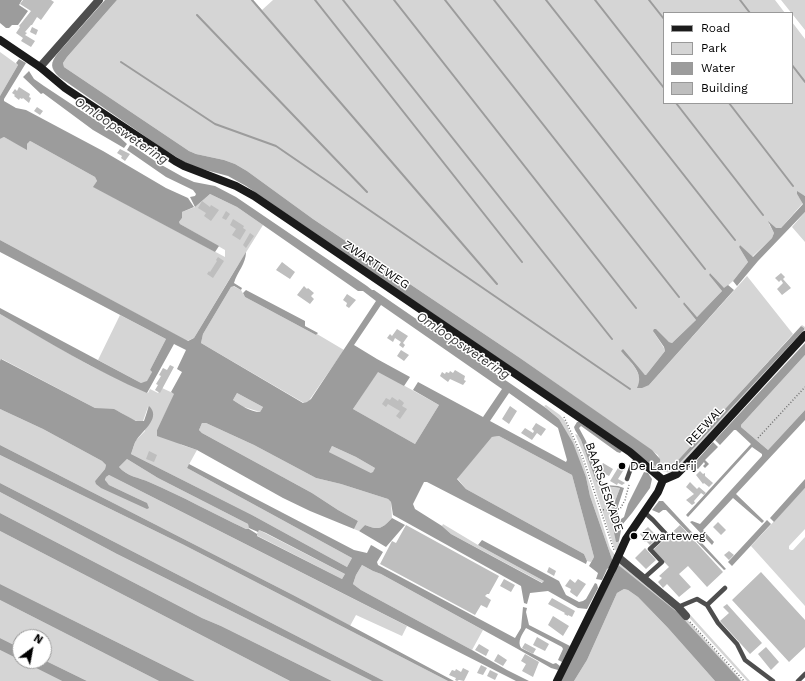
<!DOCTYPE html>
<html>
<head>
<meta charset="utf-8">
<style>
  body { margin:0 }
  #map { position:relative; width:805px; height:681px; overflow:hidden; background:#fff; font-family:"Work Sans",sans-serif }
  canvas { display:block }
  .legend { position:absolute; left:663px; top:12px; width:130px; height:92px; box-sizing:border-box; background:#fff; border:1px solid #999; margin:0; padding:5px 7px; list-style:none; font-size:12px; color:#000 }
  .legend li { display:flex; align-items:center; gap:8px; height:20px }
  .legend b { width:20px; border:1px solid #999 }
  .north { position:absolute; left:12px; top:629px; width:40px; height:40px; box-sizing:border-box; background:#fff; border:1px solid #999; border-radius:50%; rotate:32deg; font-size:11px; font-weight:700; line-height:16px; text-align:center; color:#000 }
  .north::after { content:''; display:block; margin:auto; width:14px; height:18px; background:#000; clip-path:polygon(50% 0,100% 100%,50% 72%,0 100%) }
</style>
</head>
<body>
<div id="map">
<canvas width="805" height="681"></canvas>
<ul class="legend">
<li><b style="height:5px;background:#1b1b1b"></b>Road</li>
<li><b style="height:11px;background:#d5d5d5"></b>Park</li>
<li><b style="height:11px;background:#9c9c9c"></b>Water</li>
<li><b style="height:11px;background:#bebebe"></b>Building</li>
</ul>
<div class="north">N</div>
</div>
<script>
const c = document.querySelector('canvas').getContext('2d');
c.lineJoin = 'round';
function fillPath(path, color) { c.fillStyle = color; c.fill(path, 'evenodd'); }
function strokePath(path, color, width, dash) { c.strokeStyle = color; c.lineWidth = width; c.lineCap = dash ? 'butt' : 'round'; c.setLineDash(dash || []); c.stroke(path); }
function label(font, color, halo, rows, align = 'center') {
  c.font = font + ' "Work Sans",sans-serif'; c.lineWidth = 3; c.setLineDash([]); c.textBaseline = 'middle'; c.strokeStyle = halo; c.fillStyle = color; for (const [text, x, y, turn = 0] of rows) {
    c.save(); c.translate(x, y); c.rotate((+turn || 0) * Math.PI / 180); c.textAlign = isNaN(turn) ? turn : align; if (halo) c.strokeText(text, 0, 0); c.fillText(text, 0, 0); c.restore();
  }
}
const green = new Path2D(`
  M 117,0 L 253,0 L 262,10 L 273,0 L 775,0 L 785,13 L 664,13 L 664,103 L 792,103 L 792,22 L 805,39 L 805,196 L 797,192 L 797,194 L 803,203 L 781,228 L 776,229 L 770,223 L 769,224 L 774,233 L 772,238 L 752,257 L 740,245 L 739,247 L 748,262 L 733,281 L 724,289 L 710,273 L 709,275 L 722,291 L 697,317 L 684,302 L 683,304 L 696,320 L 672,343 L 669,342 L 653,331 L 664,348 L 665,351 L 646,375 L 645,375 L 621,351 C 629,360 640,370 640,383 L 649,385 L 747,276 L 793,334 L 670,470 L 672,470 L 675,468 L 804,330 L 804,328 L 801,326 L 802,325 L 805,327 L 805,330 L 683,463 C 680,465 677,470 673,472 C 666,474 656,469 651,465 L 651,464 L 660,467 L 661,463 L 658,455 L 520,358 L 313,219 L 247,171 L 235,164 L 224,160 L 196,154 L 189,151 L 64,67 L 63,63 L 67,57 Z
  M 781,0 L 805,0 L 805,30 Z
  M 0,52 L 18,65 L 0,96 Z
  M 4,137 L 27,149 L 27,144 L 30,141 L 32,142 L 95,177 L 97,181 L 94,187 L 225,257 L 225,250 L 180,224 L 179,222 L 182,218 L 182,212 L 195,207 L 210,194 L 237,207 L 263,225 L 227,283 L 194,338 L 187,341 L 0,240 L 0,139 Z
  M 805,212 L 805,242 L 792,227 Z
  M 233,286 L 241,290 L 245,297 L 316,335 L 317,334 L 344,350 L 308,402 L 304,403 L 201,343 L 203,334 L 231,287 Z
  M 0,314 L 89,365 L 148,393 L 150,389 L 158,393 L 162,388 L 175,394 L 157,430 L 182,445 L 197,450 L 187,468 L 352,558 L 347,567 L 252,515 L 131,454 L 136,440 L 145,431 L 148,407 L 143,421 C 133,423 126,414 117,411 C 109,409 102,410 95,408 L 2,359 L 0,361 Z
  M 120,315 L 166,339 L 150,370 L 152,372 L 147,382 L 141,383 L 98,360 Z
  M 805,355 L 805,410 L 768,450 L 741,427 L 741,425 Z
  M 378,371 L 439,405 L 415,444 L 353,409 Z
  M 237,393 L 263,407 L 260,412 L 244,407 L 233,400 Z
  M 546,405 L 560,415 L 565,421 L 582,459 L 610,548 L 615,555 L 613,562 L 590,496 L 586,477 L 572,443 L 559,419 L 544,406 Z
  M 0,409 L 43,429 L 102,461 L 106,465 L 105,469 L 95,481 L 147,503 L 109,485 L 105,481 L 106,477 L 109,475 L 407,626 L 402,636 L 356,615 L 350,626 L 295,596 L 0,445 Z
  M 202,423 L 206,423 L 254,445 L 316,478 L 341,484 L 388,499 L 391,502 L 392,518 C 383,528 379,531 365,525 L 359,531 L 354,529 L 358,521 L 338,510 L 312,493 L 202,433 L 199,430 Z
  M 575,434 L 578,435 L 581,440 L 596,481 L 604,486 L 620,488 L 612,509 L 611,517 L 618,542 L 619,541 L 620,545 L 616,551 L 614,547 L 585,457 Z
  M 499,436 L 572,475 L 594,557 L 591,562 L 587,561 L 584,554 L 466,489 L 457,478 L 492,437 Z
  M 332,446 L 356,457 L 375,468 L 373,473 L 371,473 L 329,452 Z
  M 0,455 L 184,545 L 448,681 L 384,681 L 0,483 Z
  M 127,459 L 158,478 L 248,524 L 249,527 L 249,529 L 246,529 C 214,514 182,496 149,482 C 140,478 126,476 119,467 Z
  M 805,488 L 805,529 L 789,546 L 789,549 L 791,550 L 793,550 L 805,537 L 805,606 L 751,546 Z
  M 0,492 L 117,554 L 372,681 L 332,681 L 221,626 L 202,618 L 0,513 Z
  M 443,524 L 478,545 L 544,581 L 543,583 L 451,534 L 442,526 Z
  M 259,530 L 345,574 L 342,579 L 256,535 Z
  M 0,531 L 290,681 L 195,681 L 0,584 Z
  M 619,561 L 685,617 L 742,681 L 741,681 L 617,564 Z
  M 362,565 L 373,571 L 381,574 L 483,630 L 472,650 L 361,590 L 353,584 L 356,575 Z
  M 624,589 L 628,590 L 638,597 L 668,628 L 715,681 L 574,681 L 587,660 L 617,593 Z
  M 0,600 L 159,681 L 87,681 L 44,660 L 44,637 L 20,637 L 20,648 L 0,638 Z
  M 685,609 L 750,681 L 747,681 L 684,612 Z
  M 0,650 L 62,681 L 0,681 Z`);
const water = new Path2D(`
  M 0,0 L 22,0 L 19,5 L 28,11 L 18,25 L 12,25 L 9,28 L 6,28 L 0,23 Z
  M 105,0 L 117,0 L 67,57 L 63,63 L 64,67 L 189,151 L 196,154 L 224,160 L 235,164 L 247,171 L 313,219 L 520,358 L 652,450 L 660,459 L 661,467 L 660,467 L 652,465 L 620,441 L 246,186 L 228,176 L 198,168 L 186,163 L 162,148 L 59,77 C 50,68 50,63 58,53 Z
  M 19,59 L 26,63 L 4,99 L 4,101 L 16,108 L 26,110 L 103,151 L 166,188 L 188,198 L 194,207 L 182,212 L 182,218 L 179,222 L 180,224 L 219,246 L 215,252 L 93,187 L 97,181 L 95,177 L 32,142 L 30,141 L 27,144 L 27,150 L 4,137 L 0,139 L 0,96 L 18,65 L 16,63 Z
  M 29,71 L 34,79 L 44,86 L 115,133 L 127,144 L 124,148 L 93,130 L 43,93 L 41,94 L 23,77 Z
  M 130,145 L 133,146 L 158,163 L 183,177 L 194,182 L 215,186 L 236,197 L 367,286 L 372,290 L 374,290 L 546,408 L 559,419 L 573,443 L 586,477 L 590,496 L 613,562 L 611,567 L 607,569 L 602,580 L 596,579 L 598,573 L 589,566 L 594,557 L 572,475 L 499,436 L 492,437 L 457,479 L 466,489 L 584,554 L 587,561 L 586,564 L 427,482 L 424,482 L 413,504 L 415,509 L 442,526 L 451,534 L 542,583 L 544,581 L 478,545 L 482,540 L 559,581 L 566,595 L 579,602 L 583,601 L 586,599 L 595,583 L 597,584 L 598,588 L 587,609 L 578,608 L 548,591 L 530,593 L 527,604 L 524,603 L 521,586 L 393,515 L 391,502 L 388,499 L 341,484 L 316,478 L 254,445 L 206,423 L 202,423 L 199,430 L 202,433 L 312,493 L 338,510 L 358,521 L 354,529 L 310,511 L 283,498 L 197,450 L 157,436 L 157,430 L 174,394 L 171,392 L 182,372 L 177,369 L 186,350 L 174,344 L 147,393 C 96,371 48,342 0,314 L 0,308 L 141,383 L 147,381 L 152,372 L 150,370 L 166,339 L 0,252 L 0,240 L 188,341 L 194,338 L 246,252 C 246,264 237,272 234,283 L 242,288 L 241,290 L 234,286 L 231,287 L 203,334 L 201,343 L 303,403 L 307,402 L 311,399 L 376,301 L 363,291 L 358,291 L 237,207 L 210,194 L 195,207 L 190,197 L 195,196 L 196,194 L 193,190 L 166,177 L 127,150 ZM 381,305 L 502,389 L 483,417 L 418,382 L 413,390 L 439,405 L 415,444 L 353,409 L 378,372 L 404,386 L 410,377 L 377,359 L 354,345 ZM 237,393 L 263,407 L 260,412 C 250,412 241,405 233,400 ZM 509,393 L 558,428 L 567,460 L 566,462 L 490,421 ZM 332,446 L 356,457 L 375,468 L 373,472 L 371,473 L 329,452 Z
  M 797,191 L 805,196 L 805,212 L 758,261 L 737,286 L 733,281 L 748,262 L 739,247 L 740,245 L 753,257 L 772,238 L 774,233 L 768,221 L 776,228 L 781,228 L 803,204 L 797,194 Z
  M 710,273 L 724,288 L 728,285 L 734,290 L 649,385 L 642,388 L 637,388 C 645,373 630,362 621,351 L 623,349 L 645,375 L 646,375 L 665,351 L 664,347 L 653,331 L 654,329 L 656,329 L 669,342 L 672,343 L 696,320 L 683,304 L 684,302 L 697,317 L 722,291 L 709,275 Z
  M 246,290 L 305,321 L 305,326 L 318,333 L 316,335 L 245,297 L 243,293 Z
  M 801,326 L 804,328 L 804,330 L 675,468 L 670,471 L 671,468 Z
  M 805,343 L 805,355 L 741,425 L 741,427 L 768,450 L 805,410 L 805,420 L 736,494 L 764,521 L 762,523 L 733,498 L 703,530 L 714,542 L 712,545 L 690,522 L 692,521 L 700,524 L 762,456 L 762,454 L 752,447 L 688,517 L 686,515 L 751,444 L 736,430 L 734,430 L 720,445 L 715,440 Z
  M 1,359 L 95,408 L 114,409 L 136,421 L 144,421 L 149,406 C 161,417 144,430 137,439 C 134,443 133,449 131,454 L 252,515 L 347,567 L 352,558 L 187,468 L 189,464 L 354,550 L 367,553 L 371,545 L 373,546 L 383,552 L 377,562 L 378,565 L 515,638 L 521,628 L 523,607 L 527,608 L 526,612 L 529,625 L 570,646 L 562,662 L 558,660 L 563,649 L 562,647 L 526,628 C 522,635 517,641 521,648 L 553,664 L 556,663 L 560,666 L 558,670 L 551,668 L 516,648 L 381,574 L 373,571 L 362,565 L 356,575 L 353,584 L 361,590 L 472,650 L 507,670 L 529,681 L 516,681 L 109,475 L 106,477 L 105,480 L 109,485 L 147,503 L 149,508 L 147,509 L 101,488 L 96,484 L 95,481 L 105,469 L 106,465 L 102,461 L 43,429 L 0,409 L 0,361 ZM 127,459 L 158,478 L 248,524 L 249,528 L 258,532 L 259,530 L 266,533 L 345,574 L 342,579 L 257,536 L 257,534 L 249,529 L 246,529 C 214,514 182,496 149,482 C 140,478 126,476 119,467 Z
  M 577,422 L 579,422 L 622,451 L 620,453 L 617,452 L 581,426 L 579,428 L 586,441 L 598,478 L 606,485 L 618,486 L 624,488 L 617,509 L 619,519 L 621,519 L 624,517 L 628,504 L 644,472 L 648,473 L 652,479 L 650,488 L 632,513 L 622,525 L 619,541 L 618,542 L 616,542 L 611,517 L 612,509 L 620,488 C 611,486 603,488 596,481 L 581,440 L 575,430 L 574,427 Z
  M 713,442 L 718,447 L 705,460 L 709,464 L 705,468 L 703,466 L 705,464 L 704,462 L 698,469 L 696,468 L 693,471 L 690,468 Z
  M 0,445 L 295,596 L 454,681 L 448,681 L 184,545 L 0,455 Z
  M 805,479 L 805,488 L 774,522 L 770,518 Z
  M 0,483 L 384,681 L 372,681 L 117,554 L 0,492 Z
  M 659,501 L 663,501 L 726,569 L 724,570 L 666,510 L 663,510 L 659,513 L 652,510 Z
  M 0,513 L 202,618 L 221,626 L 332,681 L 290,681 L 0,531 Z
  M 392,518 L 405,525 L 386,547 L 359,531 L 365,525 C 379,531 383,528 392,518 Z
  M 767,520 L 771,524 L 732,566 L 728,562 Z
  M 617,564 L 677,612 L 741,681 L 715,681 L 668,628 L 638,597 L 628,590 L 624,589 L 617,593 L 587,660 L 574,681 L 560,681 L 615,573 Z
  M 0,584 L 195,681 L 159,681 L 0,600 Z
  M 0,638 L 20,648 L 20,660 L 0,650 Z
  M 44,660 L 87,681 L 62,681 L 22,661 L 44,661 Z`);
const stream = new Path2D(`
  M 252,0 L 497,284
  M 315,0 L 522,262
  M 343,0 L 612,339
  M 394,0 L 636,308
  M 445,0 L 679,297
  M 494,0 L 705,269
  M 546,0 L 735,240
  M 595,0 L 664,88
  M 649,0 L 664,19
  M 740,0 L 750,13
  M 197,15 L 367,192
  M 121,62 L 215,124 L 276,146 L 630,389
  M 792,65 L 805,82
  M 676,103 L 763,215
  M 729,103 L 793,186`);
const building = new Path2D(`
  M 23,0 L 51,0 L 54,2 L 41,20 L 37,17 L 32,25 L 31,25 L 25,32 L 27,33 L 25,35 L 35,41 L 31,47 L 21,41 L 23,38 L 16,33 L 20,27 L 19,26 L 31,11 L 20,4 Z
  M 32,27 L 38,30 L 36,35 L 30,32 Z
  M 19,87 L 30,94 L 29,97 L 31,98 L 29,103 L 23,98 L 22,99 L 20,98 L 19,100 L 14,96 L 15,95 L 12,93 L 15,89 L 17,91 Z
  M 37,107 L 43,111 L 40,115 L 34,111 Z
  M 120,149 L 130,154 L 125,161 L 121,158 L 122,156 L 117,153 Z
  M 202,201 L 210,207 L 211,205 L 219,210 L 211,221 L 204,216 L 206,213 L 198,208 Z
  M 226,211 L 230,214 L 226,220 L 222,218 Z
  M 233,219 L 244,226 L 243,228 L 246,230 L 240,240 L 232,235 L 236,229 L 230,225 Z
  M 250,233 L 254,236 L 246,248 L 243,245 Z
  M 218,257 L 224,261 L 213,278 L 207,274 L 209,271 L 210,272 L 217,261 L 216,260 Z
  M 282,262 L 295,272 L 290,279 L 276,270 Z
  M 781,273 L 785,277 L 783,279 L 791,288 L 782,295 L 777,289 L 783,283 L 781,280 L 779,282 L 775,278 Z
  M 304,286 L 307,289 L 308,288 L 314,293 L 311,296 L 314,299 L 310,304 L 297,295 Z
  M 347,294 L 356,300 L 349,308 L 346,306 L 347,303 L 343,300 Z
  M 397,329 L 408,336 L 403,343 L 405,345 L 403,348 L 399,345 L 401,342 L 395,338 L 393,342 L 387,338 L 390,334 L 392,336 Z
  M 401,350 L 409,355 L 404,361 L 397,356 Z
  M 170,365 L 174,367 L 160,393 L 155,390 L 158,385 L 156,384 L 161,376 L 159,375 L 163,368 L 167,370 Z
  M 455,370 L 465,376 L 464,380 L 466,381 L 463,385 L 450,379 L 448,382 L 440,376 L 442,372 L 445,374 L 446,372 L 449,373 L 450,371 L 453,373 Z
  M 392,397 L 398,401 L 399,399 L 402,401 L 404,403 L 402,406 L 407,409 L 400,419 L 396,416 L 400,411 L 388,404 L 386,407 L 382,404 L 386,398 L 390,400 Z
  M 510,406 L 517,411 L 509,424 L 502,419 Z
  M 536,423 L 546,429 L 541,436 L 537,433 L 532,440 L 521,433 L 525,428 L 533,433 L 534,431 L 532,429 Z
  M 149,451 L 157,455 L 154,462 L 146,459 Z
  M 603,463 L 613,469 L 609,476 L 598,470 Z
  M 621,463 L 626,466 L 618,479 L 625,483 L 622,485 L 618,483 L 617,485 L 610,481 Z
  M 700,471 L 703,474 L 705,473 L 705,476 L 713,483 L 709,487 L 704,483 L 703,484 L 696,475 Z
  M 690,482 L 697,489 L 699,487 L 706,493 L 704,495 L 701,493 L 694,501 L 695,503 L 692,505 L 686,500 L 694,494 L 686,487 Z
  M 718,522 L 726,530 L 721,535 L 713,527 Z
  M 406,525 L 499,576 L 489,594 L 487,594 L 485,596 L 491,600 L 487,608 L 481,605 L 475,615 L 380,564 L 392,541 L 396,543 Z
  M 680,525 L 723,572 L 707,587 L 688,566 L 679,574 L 691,587 L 679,597 L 667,584 L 663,588 L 658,582 L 662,578 L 659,576 L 669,567 L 653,550 Z
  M 648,527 L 658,537 L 650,545 L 646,541 L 645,542 L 642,539 L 643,538 L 640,534 Z
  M 645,548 L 656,560 L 646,569 L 635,558 Z
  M 729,551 L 734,555 L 729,560 L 724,555 Z
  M 549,567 L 556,571 L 554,576 L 547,572 Z
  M 761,572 L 805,620 L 805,647 L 789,662 L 732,600 Z
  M 504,579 L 515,585 L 511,592 L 500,586 Z
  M 570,579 L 575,583 L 578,579 L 586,584 L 577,597 L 570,592 L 571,589 L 565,586 Z
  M 552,598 L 575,611 L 572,617 L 568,615 L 568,616 L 564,614 L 565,613 L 548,604 Z
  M 727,604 L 762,643 L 750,654 L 720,621 L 729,613 L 723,607 Z
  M 553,616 L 569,626 L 563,636 L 548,625 Z
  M 537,637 L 549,644 L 545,651 L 533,645 Z
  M 525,643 L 536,649 L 533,654 L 522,648 Z
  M 479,644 L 489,650 L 486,656 L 475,650 Z
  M 766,647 L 779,662 L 771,670 L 758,654 Z
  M 498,654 L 507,660 L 503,666 L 494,661 Z
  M 525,654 L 539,662 L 533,677 L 522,671 L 526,664 L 521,661 Z
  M 481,665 L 487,668 L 483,675 L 477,673 Z
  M 463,668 L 469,671 L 464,681 L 459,680 L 457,681 L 455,680 L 456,678 L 449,675 L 452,670 L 455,671 L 456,669 L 461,672 Z
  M 490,670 L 498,674 L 495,680 L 487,676 Z`);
const path = new Path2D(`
  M 564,417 L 583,458 L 614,550
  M 758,438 L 805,387
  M 600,510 L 620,509 L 625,500 L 629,485
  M 690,622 L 744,681`);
const lane = new Path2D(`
  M 627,479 L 632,465 L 637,458
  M 644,578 L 662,562 L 650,549 L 666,534 L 653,520 L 644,512
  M 707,605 L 718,623 L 737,644 L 745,660 L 773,681
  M 678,607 L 697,599 L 707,605 L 725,588
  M 798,681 L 805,674`);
const street = new Path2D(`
  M 40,67 L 99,0
  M 618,557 L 678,607 L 686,616`);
const secondary = new Path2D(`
  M 0,40 L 40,67 L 65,88 L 175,161 L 184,166 L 236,186 L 254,196 L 630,452 L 663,480
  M 557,681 L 612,570 L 626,539 L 658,492 L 663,480 L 677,474 L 685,466 L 805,335`);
const markers = [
  [622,466,4,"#000"],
  [634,536,4,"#000"]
];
const streetNames = [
  ["ZWARTEWEG",376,265,34],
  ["REEWAL",705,426,-47],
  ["BAARSJESKADE",604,487,71]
];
const poiNames = [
  ["De Landerij",630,466],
  ["Zwarteweg",642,536]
];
const waterNames = [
  ["Omloopswetering",121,131,34],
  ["Omloopswetering",463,346,34]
];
fillPath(green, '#d5d5d5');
fillPath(water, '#9c9c9c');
strokePath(stream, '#9c9c9c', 2);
fillPath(building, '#bebebe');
strokePath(path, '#707070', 1.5, [1, 2]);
strokePath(lane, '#4e4e4e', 4.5);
strokePath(street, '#4e4e4e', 8);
strokePath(secondary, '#1b1b1b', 8);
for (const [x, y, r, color] of markers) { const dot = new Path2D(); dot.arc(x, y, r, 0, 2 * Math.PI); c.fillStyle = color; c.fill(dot); strokePath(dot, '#fff', 1.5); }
label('12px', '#000', '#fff', streetNames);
label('12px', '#000', '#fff', poiNames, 'left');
label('italic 13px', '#3d3d3d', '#fff', waterNames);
</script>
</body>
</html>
